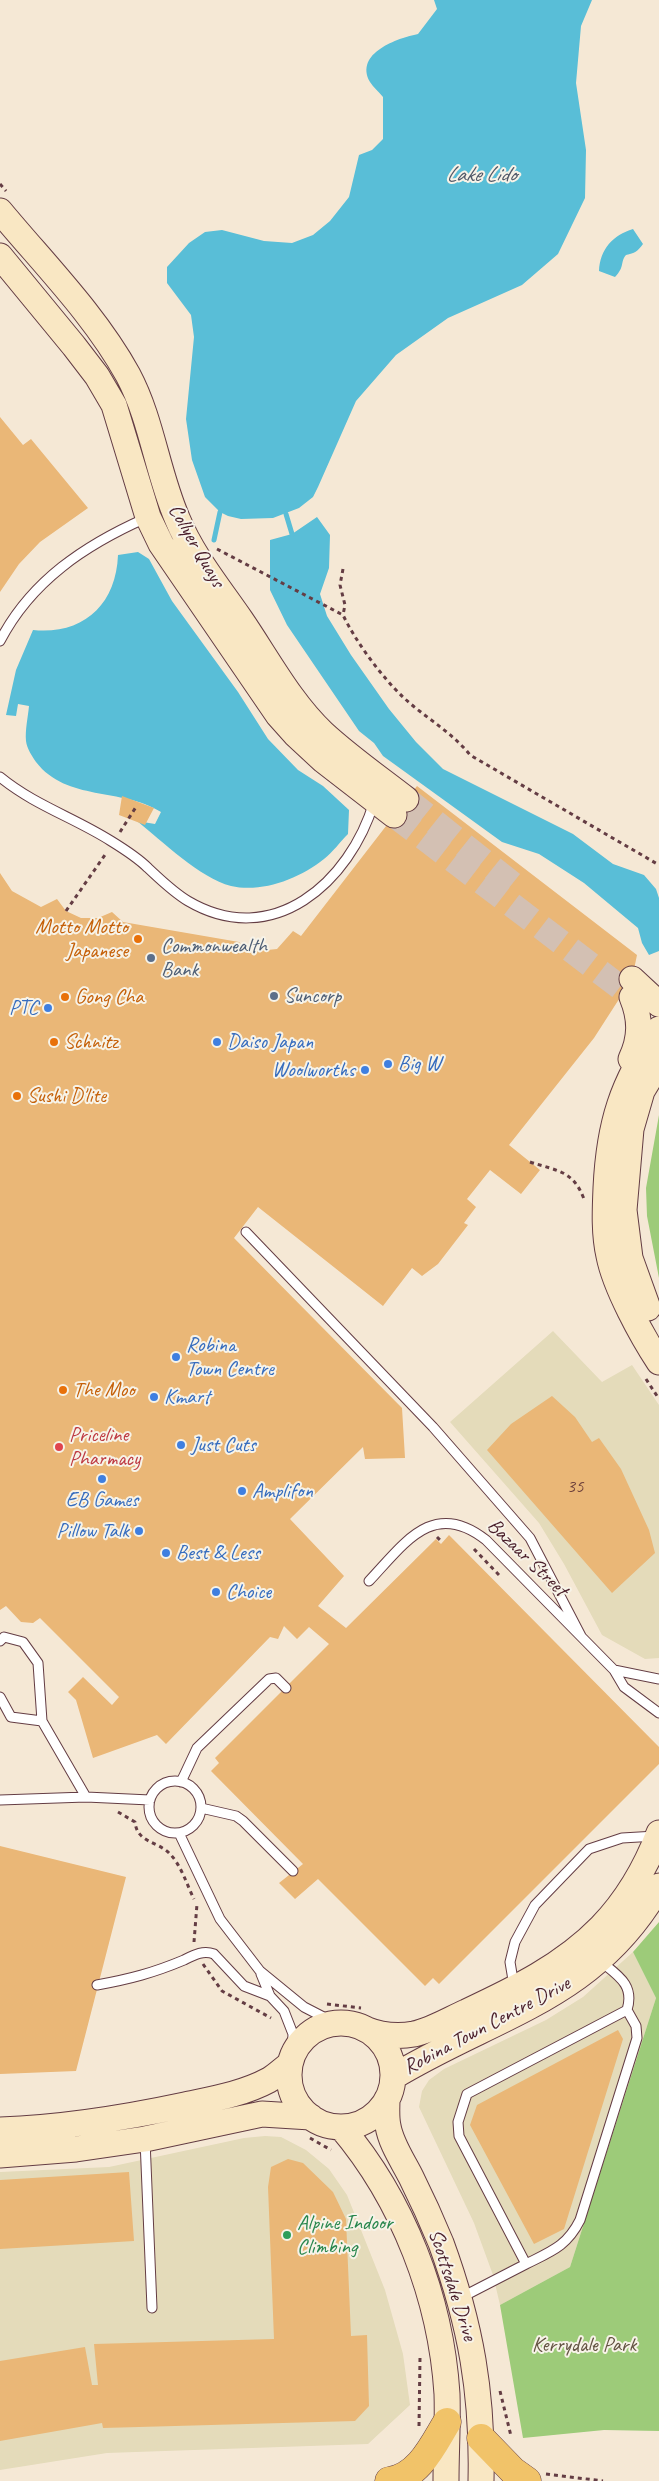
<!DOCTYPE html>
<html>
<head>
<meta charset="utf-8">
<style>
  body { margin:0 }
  canvas { display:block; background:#f5e8d5 }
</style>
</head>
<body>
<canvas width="659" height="2481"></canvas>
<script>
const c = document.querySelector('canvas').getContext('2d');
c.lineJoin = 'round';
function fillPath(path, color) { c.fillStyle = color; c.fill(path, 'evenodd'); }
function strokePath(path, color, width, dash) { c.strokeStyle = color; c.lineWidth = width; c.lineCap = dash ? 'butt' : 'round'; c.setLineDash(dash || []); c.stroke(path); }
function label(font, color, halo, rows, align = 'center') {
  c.font = font + ' Caveat,sans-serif'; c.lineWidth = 4; c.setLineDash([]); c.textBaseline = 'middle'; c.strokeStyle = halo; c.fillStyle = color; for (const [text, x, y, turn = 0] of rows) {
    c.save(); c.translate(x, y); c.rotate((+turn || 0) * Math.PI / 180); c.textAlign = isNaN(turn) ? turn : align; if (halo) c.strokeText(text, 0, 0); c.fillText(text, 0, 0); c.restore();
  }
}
const built = new Path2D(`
  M 553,1331 L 602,1382 L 632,1365 L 659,1405 L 659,1658 L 645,1659 L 602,1635 L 564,1564 L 539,1523 L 450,1422 Z
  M 633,1952 L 656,1998 L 570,2267 L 500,2305 L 493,2275 L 474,2223 L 419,2107 L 422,2091 L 429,2080 L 444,2069 L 546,2020 L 583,1997 Z
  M 265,2136 L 281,2137 L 306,2150 L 329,2169 L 347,2195 L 385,2290 L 403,2354 L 410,2405 L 368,2444 L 107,2453 L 0,2470 L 0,2172 L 109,2167 L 244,2138 Z`);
const green = new Path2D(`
  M 659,1115 L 659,1278 L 647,1216 L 646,1188 Z
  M 659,1922 L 659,2431 L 604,2430 L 523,2438 L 500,2305 L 570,2267 L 656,1998 L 633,1952 Z`);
const water = new Path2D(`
  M 434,0 L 592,0 L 581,26 L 576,83 L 586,150 L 585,198 L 558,254 L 522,285 L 448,318 L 396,355 L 356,401 L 318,487 L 313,497 L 299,508 L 273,518 L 241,519 L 228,516 L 220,512 L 205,497 L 192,460 L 186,419 L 194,337 L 191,315 L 167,283 L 167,267 L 189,243 L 205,232 L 222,230 L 264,241 L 292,243 L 313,235 L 330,221 L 349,197 L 359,155 L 372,150 L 383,139 L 383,97 C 379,92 373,87 370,82 C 354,53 398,38 418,34 L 437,9 Z
  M 633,229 L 643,244 C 637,252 635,253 626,255 C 620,262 625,267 615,277 L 599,271 C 600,249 613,235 633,229 Z
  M 317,517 L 330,535 L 329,568 L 320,594 L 327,616 L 351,655 L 389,709 L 416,742 L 443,769 L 573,834 L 613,864 L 644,875 L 656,889 L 659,898 L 659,951 L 649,955 L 642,943 L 638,928 L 584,883 L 539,854 L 502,842 L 383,756 L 374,743 L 359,731 L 287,625 L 270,590 L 270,540 L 292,534 Z
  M 138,552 L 149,559 L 172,601 L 238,692 L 268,739 L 298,770 L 323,786 L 349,810 L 348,834 C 340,842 333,852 324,859 C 299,879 262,893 231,886 C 200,878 162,841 137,821 L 155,824 L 161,812 C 121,787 67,802 36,762 C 32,756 27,749 26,741 C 25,730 28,717 29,706 L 18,704 L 16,716 L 6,715 L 16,670 L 33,630 C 82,635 116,606 118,555 Z`);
const stream = new Path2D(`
  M 286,514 L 292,534
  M 214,540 L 220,512`);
const building = new Path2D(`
  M 0,417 L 23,445 L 31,439 L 88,508 L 40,542 L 19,564 L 0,592 Z
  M 417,786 L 637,955 L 632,979 L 594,1038 L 509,1145 L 540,1170 L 521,1194 L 490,1170 L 467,1199 L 476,1207 L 464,1223 L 468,1225 L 438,1264 L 422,1276 L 412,1268 L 383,1306 L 258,1207 L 234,1238 L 402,1408 L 405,1458 L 365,1459 L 363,1447 L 290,1519 L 344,1576 L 318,1606 L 346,1628 L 436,1539 L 441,1544 L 449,1535 L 659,1747 L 659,1764 L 439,1984 L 433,1978 L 425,1986 L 318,1879 L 295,1899 L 279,1883 L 303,1864 L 211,1771 L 219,1763 L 215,1758 L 329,1644 L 309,1627 L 297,1639 L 284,1626 L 278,1639 L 270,1637 L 166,1744 L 157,1735 L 93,1758 L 76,1700 L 68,1692 L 83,1677 L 112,1705 L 119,1697 L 40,1618 L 33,1623 L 21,1622 L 6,1606 L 0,1610 L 0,873 L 12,891 L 41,907 L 57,899 L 66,911 L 81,918 L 98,918 L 112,912 L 123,922 L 239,942 L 248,952 L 277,949 L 293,931 L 301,936 Z
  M 122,796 L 154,808 L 145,825 L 119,815 Z
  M 552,1396 L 575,1417 L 592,1442 L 599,1438 L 621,1469 L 649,1530 L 655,1553 L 612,1593 L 487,1450 L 511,1424 Z
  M 0,1846 L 126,1877 L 76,2071 L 0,2074 Z
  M 618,2030 L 623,2039 L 564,2229 L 534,2244 L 470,2125 L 477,2105 Z
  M 288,2159 L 303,2163 L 333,2192 L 346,2219 L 351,2336 L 367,2335 L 369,2406 L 355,2421 L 103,2428 L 102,2423 L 0,2441 L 0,2361 L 85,2347 L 92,2385 L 98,2385 L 94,2344 L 274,2339 L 268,2187 L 271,2167 Z
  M 129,2172 L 134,2241 L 0,2249 L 0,2180 Z`);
const secondaryTunnel = new Path2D(`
  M 406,799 L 520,890
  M 394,815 L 625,991`);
const path = new Path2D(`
  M 0,184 L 6,191
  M 217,549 L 343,615 C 356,642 381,676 403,697 C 424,717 452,732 470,755 L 659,865
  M 343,569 L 340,585 L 345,605 L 343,615
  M 120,832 L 136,807
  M 66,911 L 107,852
  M 530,1162 C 557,1171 573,1170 584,1199
  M 646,1379 L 659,1399
  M 437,1537 L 442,1542
  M 474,1549 L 499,1575
  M 118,1812 L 135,1822 C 137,1843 158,1841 170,1854 C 181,1865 187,1885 194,1899
  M 194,1942 L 197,1904
  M 203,1964 L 222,1991 L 271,2018
  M 327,2004 L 361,2008
  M 310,2138 L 331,2150
  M 500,2391 L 511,2436
  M 419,2426 L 420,2358
  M 546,2474 L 603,2481`);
const lane = new Path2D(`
  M 0,641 C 31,581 85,545 146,518
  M 0,777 C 34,805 75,818 111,841 C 124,849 137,857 148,868 C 161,880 173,892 188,901 C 273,951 350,882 374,802
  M 246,1232 L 433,1427 L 530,1538 L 581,1636
  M 369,1581 C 404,1544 433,1498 486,1540 L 614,1670 L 624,1687 L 659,1713
  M 0,1641 L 4,1637 L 23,1642 L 38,1663 L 42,1721 L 86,1797
  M 614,1670 L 659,1679
  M 0,1697 L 11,1717 L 42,1721
  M149 1807a26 26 0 1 1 52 0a26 26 0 1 1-52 0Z
  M 181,1782 L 197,1748 L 269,1679 L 276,1678 L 286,1688
  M 0,1800 L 86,1797 L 150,1800
  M 201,1808 L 236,1816 L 243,1821 L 293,1871
  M 179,1833 L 220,1919 L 260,1971 L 304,2007 L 335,2023
  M 261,1974 L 270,1996 L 284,2011 L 293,2034 L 292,2055
  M 97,1985 C 130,1979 153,1973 184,1960 C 194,1955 203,1950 214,1954 L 244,1986 L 270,1996
  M 514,1986 L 510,1962 L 515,1942 L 535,1905 L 589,1849 L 622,1838 L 656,1836
  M 145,2140 L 152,2308
  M 526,2264 C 552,2251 567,2246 580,2220 L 637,2038 L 636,2026 L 627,2010
  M 462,2297 L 526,2264 L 459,2136 L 458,2122 L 467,2094 L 627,2010 C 635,1984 617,1975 599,1960`);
const secondary = new Path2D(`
  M 0,211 C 44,264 95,315 128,375 C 152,420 157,472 177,518 C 192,555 219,588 241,620 C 267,658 290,702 323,733 C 349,757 379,778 406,799
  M 0,256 L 74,346 L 97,376 L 114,405 L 148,517 L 161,544 L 278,715 L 295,734 L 323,760 L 394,815
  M 632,979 L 659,1004
  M 659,1029 C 622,1083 609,1123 606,1188 C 605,1211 604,1234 609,1256 C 615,1287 642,1336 659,1362
  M 631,1059 C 641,1038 641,1019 632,997
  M 648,1308 L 630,1258 L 624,1210 L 631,1129 L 642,1091 L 659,1063
  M289 2075a52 52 0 1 1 104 0a52 52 0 1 1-104 0Z
  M 365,2029 C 380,2035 398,2037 414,2034 C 432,2030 450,2019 466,2012 C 515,1989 563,1966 601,1927 C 626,1901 646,1867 659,1833
  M 393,2077 C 495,2015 595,1999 659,1886
  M 387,2099 C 387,2108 386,2117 388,2126 C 391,2144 403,2161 411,2177 C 422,2199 432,2221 441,2243 C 471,2325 483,2394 481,2481
  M 341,2127 C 403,2200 441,2298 447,2394 C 448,2423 446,2452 446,2481
  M 0,2130 C 62,2128 124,2118 185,2105 C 213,2099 243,2094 269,2080 C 276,2076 283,2069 290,2064
  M 0,2155 L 76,2149 L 145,2139 L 262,2114 L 311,2117`);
const primary = new Path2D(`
  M 481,2438 L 513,2471 L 527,2481
  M 389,2481 C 419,2477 433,2445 447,2422`);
const markers = [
  [138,939,5,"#e8710a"],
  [151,958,5,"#5c6f8a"],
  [274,996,5,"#5c6f8a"],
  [65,997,5,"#e8710a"],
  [48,1008,5,"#3f7fe0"],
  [54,1042,5,"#e8710a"],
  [217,1042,5,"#3f7fe0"],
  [388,1064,5,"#3f7fe0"],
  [365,1070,5,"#3f7fe0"],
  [17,1096,5,"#e8710a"],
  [176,1357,5,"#3f7fe0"],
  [63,1390,5,"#e8710a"],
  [154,1397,5,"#3f7fe0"],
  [181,1445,5,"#3f7fe0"],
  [59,1447,5,"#e0444e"],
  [102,1479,5,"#3f7fe0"],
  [242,1491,5,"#3f7fe0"],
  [139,1531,5,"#3f7fe0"],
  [166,1553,5,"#3f7fe0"],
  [216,1592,5,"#3f7fe0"],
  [287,2235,5,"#2e9e5b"]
];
const numberNames = [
  ["35",575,1487]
];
const streetNames = [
  ["Collyer Quays",196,546,60],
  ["Bazaar Street",527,1558,44],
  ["Robina Town Centre Drive",487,2026,-28],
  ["Scottsdale Drive",452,2285,72]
];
const foodNames = [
  ["Motto Motto",128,927,"right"],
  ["Japanese",128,951,"right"],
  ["Gong Cha",75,997],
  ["Schnitz",64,1042],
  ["Sushi D'lite",27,1096],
  ["The Moo",73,1390]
];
const serviceNames = [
  ["Commonwealth",161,946],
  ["Bank",161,970],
  ["Suncorp",284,996]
];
const shopNames = [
  ["PTC",38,1008,"right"],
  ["Daiso Japan",227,1042],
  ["Big W",398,1064],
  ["Woolworths",355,1070,"right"],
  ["Robina",186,1345],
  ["Town Centre",186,1369],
  ["Kmart",164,1397],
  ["Just Cuts",191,1445],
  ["Amplifon",252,1491],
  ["EB Games",102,1500,"center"],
  ["Pillow Talk",129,1531,"right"],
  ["Best & Less",176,1553],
  ["Choice",226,1592]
];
const healthNames = [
  ["Priceline",69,1435],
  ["Pharmacy",69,1459]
];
const leisureNames = [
  ["Alpine Indoor",297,2223],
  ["Climbing",297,2247]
];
const parkNames = [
  ["Kerrydale Park",584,2345]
];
const waterNames = [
  ["Lake Lido",481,175]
];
fillPath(built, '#e4dbba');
fillPath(green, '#9dcb79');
fillPath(water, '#59bed7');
strokePath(stream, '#59bed7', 5);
fillPath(building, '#eab777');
strokePath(secondaryTunnel, '#d3c0b3', 25, [25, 12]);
strokePath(lane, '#643d44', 11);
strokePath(secondary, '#643d44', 27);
strokePath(primary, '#643d44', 29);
strokePath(path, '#643d44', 3, [4, 4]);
strokePath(lane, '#fff', 9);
strokePath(secondary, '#f9e7c3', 25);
strokePath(primary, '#f1c369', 28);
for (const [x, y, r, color] of markers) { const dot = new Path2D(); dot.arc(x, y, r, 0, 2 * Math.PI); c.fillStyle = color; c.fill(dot); strokePath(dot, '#f7f3e8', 2); }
label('19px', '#72453e', null, numberNames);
label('21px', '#4a1f2b', '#f7f3e8', streetNames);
label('21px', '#c56008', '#f7f3e8', foodNames, 'left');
label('21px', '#4e5e75', '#f7f3e8', serviceNames, 'left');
label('21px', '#366cbe', '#f7f3e8', shopNames, 'left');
label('21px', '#be3a42', '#f7f3e8', healthNames, 'left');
label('21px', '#27864d', '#f7f3e8', leisureNames, 'left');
label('21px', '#635342', '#f7f3e8', parkNames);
label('italic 22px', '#4f5767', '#f7f3e8', waterNames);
</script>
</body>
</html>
